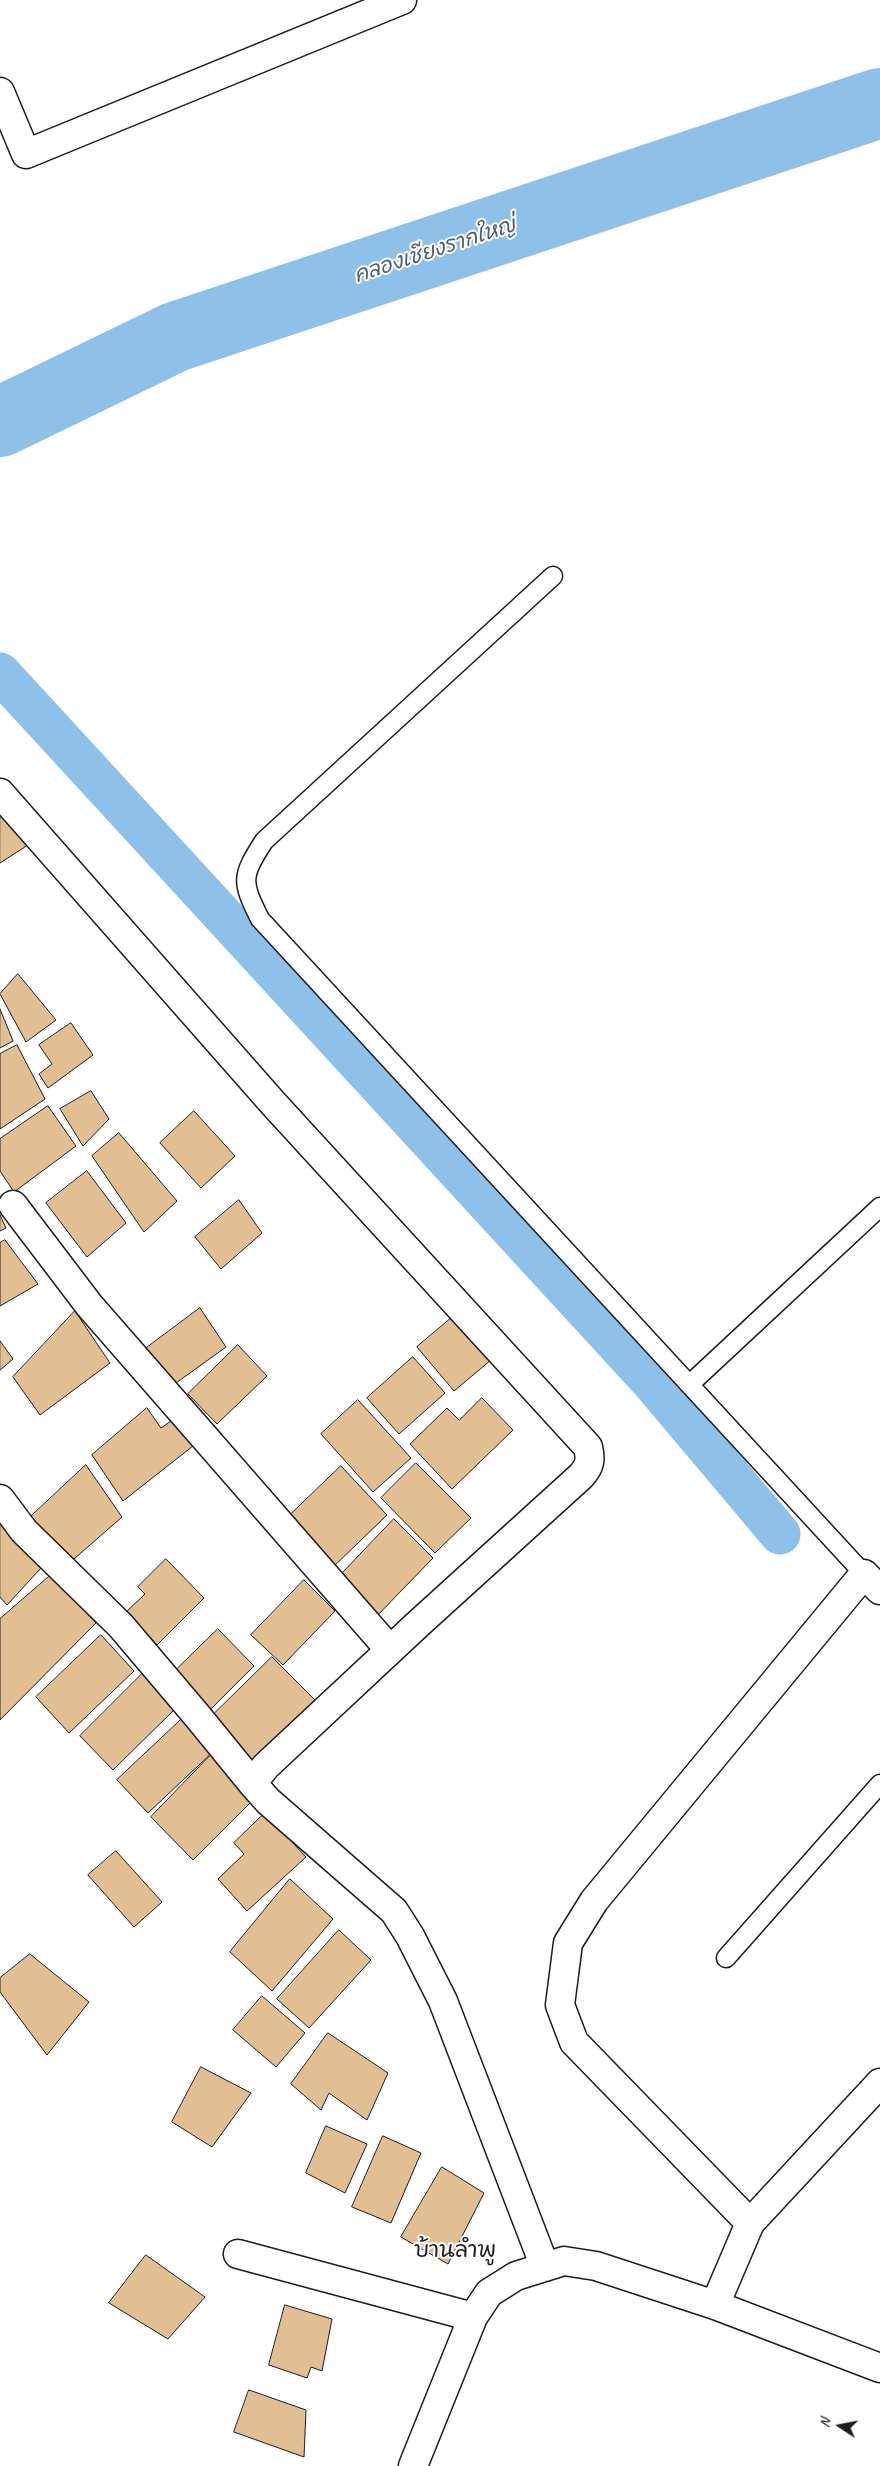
<!DOCTYPE html>
<html>
<head>
<meta charset="utf-8">
<style>
  body { margin:0 }
  #map { position:relative; width:880px; height:2466px; overflow:hidden; background:#fff; font-family:Caveat,sans-serif }
  canvas { display:block }
  .north { position:absolute; left:815px; top:2401px; width:50px; height:50px; -webkit-text-stroke:4px #fff; paint-order:stroke; rotate:281deg; font-size:14px; font-weight:700; line-height:20px; text-align:center; color:#1c1c1c }
  .north::after { content:''; display:block; margin:auto; width:18px; height:22px; background:#1c1c1c; clip-path:polygon(50% 0,100% 100%,50% 72%,0 100%) }
</style>
</head>
<body>
<div id="map">
<canvas width="880" height="2466"></canvas>
<div class="north">N</div>
</div>
<script>
const c = document.querySelector('canvas').getContext('2d');
c.lineJoin = 'round';
function strokePath(path, color, width, dash) { c.strokeStyle = color; c.lineWidth = width; c.lineCap = dash ? 'butt' : 'round'; c.setLineDash(dash || []); c.stroke(path); }
function fillPath(path, color) { c.fillStyle = color; c.fill(path, 'evenodd'); }
function label(font, color, halo, rows, align = 'center') {
  c.font = font + ' Caveat,"Playpen Sans Thai",sans-serif'; c.lineWidth = 4; c.setLineDash([]); c.textBaseline = 'middle'; c.strokeStyle = halo; c.fillStyle = color; for (const [text, x, y, turn = 0] of rows) {
    c.save(); c.translate(x, y); c.rotate((+turn || 0) * Math.PI / 180); c.textAlign = isNaN(turn) ? turn : align; if (halo) c.strokeText(text, 0, 0); c.fillText(text, 0, 0); c.restore();
  }
}
const canal = new Path2D(`
  M 0,673 L 651,1381 L 780,1534`);
const river = new Path2D(`
  M 0,422 L 175,337 L 880,103`);
const building = new Path2D(`
  M 0,804 L 31,843 L 0,863 Z
  M 18,974 L 56,1020 L 26,1042 L 0,994 Z
  M 0,1009 L 13,1041 L 0,1048 Z
  M 71,1023 L 93,1055 L 48,1088 L 39,1074 L 52,1064 L 39,1045 Z
  M 17,1045 L 45,1099 L 0,1129 L 0,1054 Z
  M 91,1091 L 109,1119 L 83,1146 L 60,1109 Z
  M 48,1106 L 76,1146 L 14,1192 L 0,1171 L 0,1139 Z
  M 194,1111 L 235,1156 L 201,1188 L 160,1143 Z
  M 119,1133 L 177,1201 L 144,1232 L 92,1156 Z
  M 87,1171 L 126,1223 L 87,1257 L 46,1203 Z
  M 239,1200 L 262,1233 L 221,1269 L 195,1237 Z
  M 0,1215 L 6,1228 L 0,1231 Z
  M 5,1240 L 38,1284 L 0,1306 L 0,1243 Z
  M 200,1308 L 226,1347 L 165,1391 L 145,1349 Z
  M 75,1311 L 110,1363 L 40,1415 L 13,1377 Z
  M 455,1315 L 491,1360 L 454,1391 L 417,1347 Z
  M 0,1341 L 13,1359 L 0,1370 Z
  M 238,1345 L 267,1376 L 217,1424 L 188,1394 Z
  M 413,1357 L 445,1393 L 399,1434 L 367,1398 Z
  M 482,1398 L 513,1430 L 452,1489 L 410,1444 L 447,1408 L 459,1420 Z
  M 358,1400 L 411,1458 L 373,1492 L 321,1434 Z
  M 147,1408 L 161,1428 L 175,1418 L 193,1446 L 123,1501 L 92,1455 Z
  M 416,1463 L 471,1518 L 435,1553 L 381,1498 Z
  M 86,1465 L 122,1517 L 66,1566 L 25,1522 Z
  M 341,1466 L 387,1515 L 330,1570 L 284,1521 Z
  M 0,1513 L 41,1568 L 7,1605 L 0,1597 Z
  M 394,1519 L 433,1558 L 373,1620 L 334,1582 Z
  M 166,1559 L 204,1598 L 157,1645 L 126,1612 L 145,1594 L 138,1587 Z
  M 52,1574 L 96,1623 L 0,1720 L 0,1619 Z
  M 304,1580 L 335,1611 L 283,1665 L 251,1635 Z
  M 218,1629 L 254,1666 L 208,1712 L 171,1675 Z
  M 101,1635 L 134,1671 L 69,1733 L 36,1697 Z
  M 272,1657 L 316,1701 L 253,1763 L 210,1718 Z
  M 142,1674 L 176,1708 L 113,1770 L 80,1736 Z
  M 186,1715 L 217,1748 L 148,1813 L 117,1780 Z
  M 211,1755 L 255,1798 L 193,1860 L 151,1817 Z
  M 265,1813 L 306,1857 L 247,1911 L 218,1879 L 244,1854 L 234,1843 Z
  M 116,1851 L 162,1902 L 134,1927 L 88,1875 Z
  M 290,1879 L 333,1919 L 272,1991 L 230,1952 Z
  M 339,1930 L 371,1960 L 309,2028 L 277,1999 Z
  M 30,1954 L 89,2002 L 47,2055 L 0,1992 L 0,1978 Z
  M 262,1996 L 305,2033 L 276,2067 L 233,2030 Z
  M 328,2033 L 388,2073 L 367,2120 L 329,2093 L 321,2110 L 291,2084 Z
  M 201,2067 L 251,2093 L 212,2147 L 172,2122 Z
  M 326,2126 L 367,2144 L 345,2193 L 306,2173 Z
  M 383,2136 L 421,2153 L 391,2223 L 352,2207 Z
  M 442,2167 L 484,2193 L 448,2264 L 401,2237 Z
  M 146,2255 L 205,2297 L 168,2339 L 109,2303 Z
  M 285,2305 L 332,2319 L 322,2371 L 311,2367 L 307,2378 L 269,2365 Z
  M 249,2390 L 306,2410 L 304,2457 L 234,2432 Z`);
const service = new Path2D(`
  M 553,576 L 264,841 C 241,877 241,881 260,919 L 864,1574
  M 690,1384 L 880,1207
  M 726,1958 L 880,1784`);
const minor = new Path2D(`
  M 0,92 L 26,154 L 402,0
  M 0,793 L 272,1102 L 588,1447 C 591,1460 590,1466 581,1476 L 418,1624 L 266,1766 L 252,1783 L 268,1801 L 394,1911 L 410,1936 L 443,2001 L 545,2267
  M 13,1205 L 89,1305 L 390,1650
  M 0,1499 L 24,1531 L 121,1626 L 199,1718 L 252,1783
  M 750,2223 L 880,2083
  M 238,2254 L 473,2317
  M 715,2305 L 750,2223 L 574,2042 L 560,2005 L 568,1943 L 594,1901 L 864,1574 L 880,1590
  M 413,2466 L 473,2317 L 489,2293 L 516,2276 L 564,2261 L 596,2266 L 715,2305 L 880,2368`);
const waterNames = [
  ["คลองเชียงรากใหญ่",435,251,-18]
];
const quarterNames = [
  ["บ้านลำพู",455,2251]
];
strokePath(canal, '#8ec1ea', 41);
strokePath(river, '#8ec1ea', 70);
fillPath(building, '#e2bf93');
strokePath(building, '#1c1c1c', 1);
strokePath(service, '#1c1c1c', 21);
strokePath(minor, '#1c1c1c', 31);
strokePath(service, '#fff', 18);
strokePath(minor, '#fff', 28);
label('italic 21px', '#4a5e6e', '#fff', waterNames);
label('22px', '#1c1c1c', '#fff', quarterNames);
</script>
</body>
</html>
